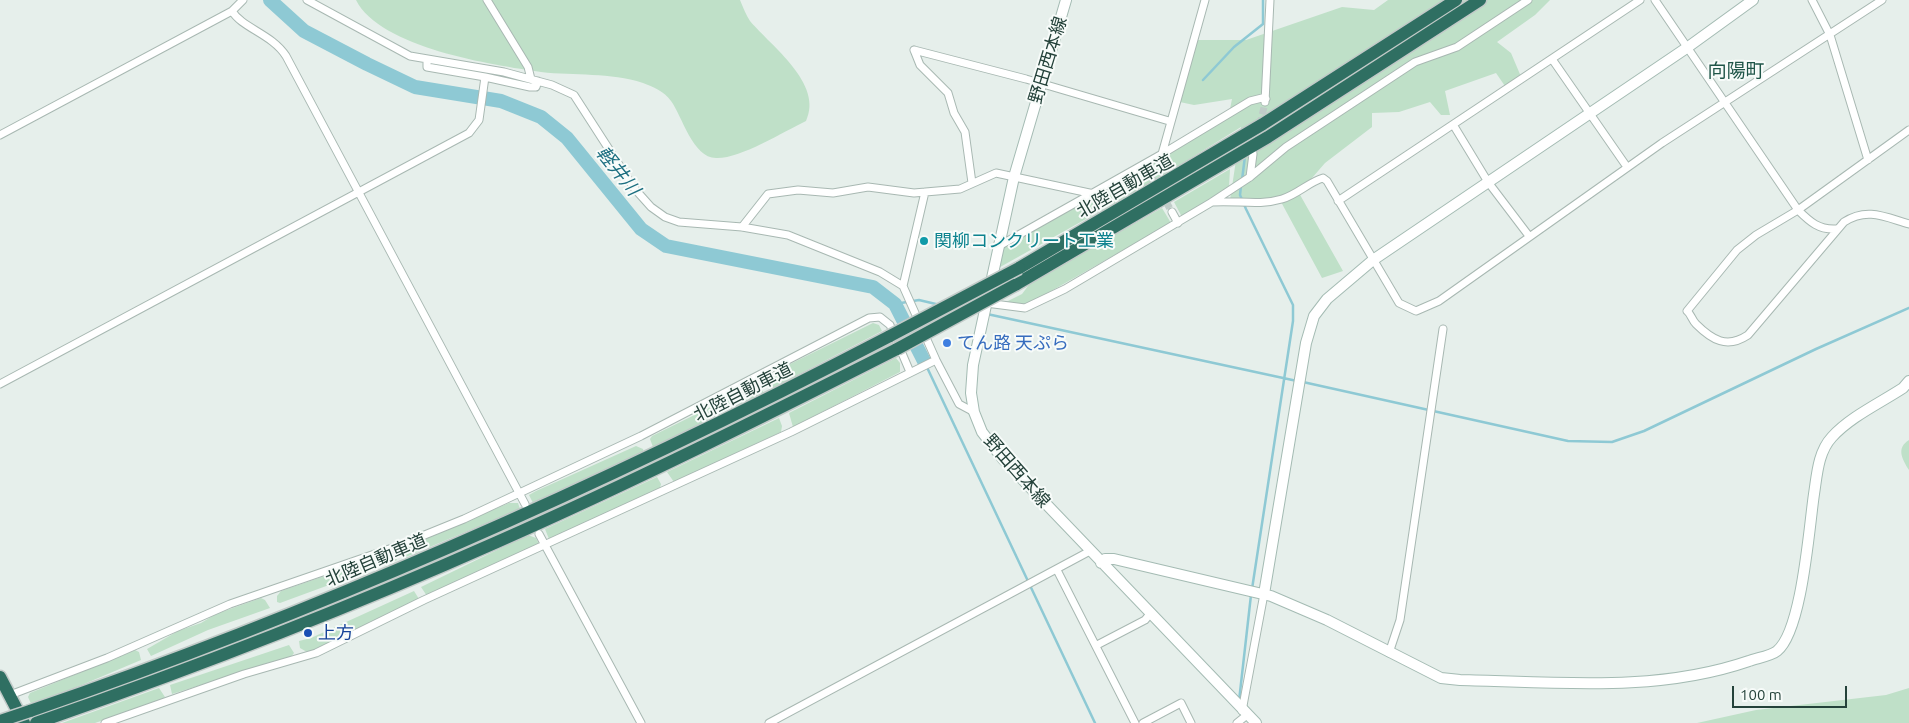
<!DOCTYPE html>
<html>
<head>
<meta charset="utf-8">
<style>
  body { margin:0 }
  #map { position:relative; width:1909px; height:723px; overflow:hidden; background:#e6efeb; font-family:Ubuntu,sans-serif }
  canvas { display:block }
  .scale { position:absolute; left:1732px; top:686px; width:115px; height:22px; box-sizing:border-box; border:2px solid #24423a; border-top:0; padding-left:6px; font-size:15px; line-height:18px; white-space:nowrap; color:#24423a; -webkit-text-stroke:4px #f7fbf9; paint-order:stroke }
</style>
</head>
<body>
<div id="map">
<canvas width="1909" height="723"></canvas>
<div class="scale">100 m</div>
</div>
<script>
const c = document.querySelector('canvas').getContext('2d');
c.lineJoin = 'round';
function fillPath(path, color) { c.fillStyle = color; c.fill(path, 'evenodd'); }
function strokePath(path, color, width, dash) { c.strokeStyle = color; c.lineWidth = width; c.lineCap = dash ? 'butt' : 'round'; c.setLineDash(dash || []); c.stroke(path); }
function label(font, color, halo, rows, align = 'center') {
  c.font = font + ' Ubuntu,"Noto Sans JP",sans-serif'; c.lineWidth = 4; c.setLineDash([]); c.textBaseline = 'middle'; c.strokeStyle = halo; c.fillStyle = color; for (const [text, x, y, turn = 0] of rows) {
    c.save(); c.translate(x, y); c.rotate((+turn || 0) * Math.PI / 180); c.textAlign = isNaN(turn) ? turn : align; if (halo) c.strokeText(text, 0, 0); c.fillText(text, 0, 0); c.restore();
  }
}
const green = new Path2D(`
  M 356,0 L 740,0 C 743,7 746,15 750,21 C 771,46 824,84 806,121 C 783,132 740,159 716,158 C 693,158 682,116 671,101 C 664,91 653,87 643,83 C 610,72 575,76 541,72 C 493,65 380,48 356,0 Z
  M 1388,0 L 1550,0 L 1535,15 L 1497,42 L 1511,53 L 1522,79 L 1507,89 L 1496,73 L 1445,91 L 1450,115 L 1441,115 L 1430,102 L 1399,112 L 1372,113 L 1372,127 L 1325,163 L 1299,193 L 1343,271 L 1322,278 L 1280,200 L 1230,200 L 1241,127 L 1154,181 L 993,271 L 999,246 L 1229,114 L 1232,99 L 1194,105 L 1175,101 L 1193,40 L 1246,40 L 1342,7 L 1374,10 Z
  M 1230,169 L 1229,187 L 1182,217 L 1174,202 Z
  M 1162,208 L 1171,223 L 1030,303 L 1016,305 L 1004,303 L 1022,294 L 1031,282 Z
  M 873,323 L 879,325 L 882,331 L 773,388 L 771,379 L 778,370 Z
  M 896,358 L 900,363 L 900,372 L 793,427 L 789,413 Z
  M 749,388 L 760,388 L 765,394 L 653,447 L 650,439 L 652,436 Z
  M 779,418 L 782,426 L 781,432 L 674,482 L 667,472 Z
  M 1909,440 L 1909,470 C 1902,459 1896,448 1909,440 Z
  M 636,446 L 643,449 L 644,453 L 533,503 L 529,495 L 536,491 Z
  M 657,477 L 661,484 L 660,488 L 549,539 L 545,529 Z
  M 509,503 L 518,503 L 520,509 L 406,557 L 403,548 Z
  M 528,535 L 536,538 L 539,544 L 427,596 L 421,587 Z
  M 389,554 L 393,554 L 397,560 L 280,603 L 277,602 L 277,596 L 281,591 Z
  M 414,591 L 419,599 L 315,651 L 307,652 L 300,648 L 299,641 L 311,638 Z
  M 261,598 L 265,600 L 270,608 L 208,630 L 151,656 L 147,649 L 178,631 L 201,623 L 216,614 Z
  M 289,645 L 294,653 L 291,657 L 172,694 L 170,685 Z
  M 135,650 L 139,652 L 141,660 L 32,706 L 28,697 L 30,693 Z
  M 159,688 L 165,697 L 162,700 L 95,723 L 62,723 Z
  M 1909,688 L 1909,723 L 1697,723 L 1756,710 L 1886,695 Z`);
const stream = new Path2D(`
  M 1203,80 L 1234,47 L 1263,24 L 1263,0
  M 1242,180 L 1245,156
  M 1241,186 L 1240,195 L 1246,209 L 1293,305 L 1293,321 L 1252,589
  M 895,304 L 919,300 L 940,305
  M 987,314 L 1297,381
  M 924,361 L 1095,723
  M 1303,382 L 1568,441 L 1612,442 L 1644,431 L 1816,349 L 1909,308
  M 1239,701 L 1251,595`);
const river = new Path2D(`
  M 270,0 L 304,31 L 367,64 L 415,87 L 501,101 L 541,117 L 567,138 L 641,229 L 666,246 L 873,287 L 895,304 L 924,361`);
const streetTunnel = new Path2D(`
  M 1255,145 L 1265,103
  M 1150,175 L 1172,212`);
const street = new Path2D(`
  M 307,0 L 410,56 L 504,72 L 552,85 L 574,95 L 634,188 L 651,207 L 665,217 L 679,222 L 742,227 L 788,235 L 880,272 L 903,286 L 936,360 L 959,404 L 974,412
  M 487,0 L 528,67 L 531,79
  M 1655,0 L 1798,210 C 1810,222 1819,230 1836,229
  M 1812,0 L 1830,35 L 1868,160
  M 232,11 C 242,28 272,34 286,56 L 525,504
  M 914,50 L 1026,79 L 1169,121
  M 914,50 L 920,65 L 948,93 L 954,113 L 965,132 L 972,183
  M 1552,59 L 1627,167
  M 427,60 L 427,67 L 485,77
  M 1265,102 L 1270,0
  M 1454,126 L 1488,182 L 1529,236
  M 1909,130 L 1798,210 L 1756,235 L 1737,250 L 1687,311 C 1691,314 1692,320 1696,324 C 1712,340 1727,349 1748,335 L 1844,222 C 1867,207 1885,217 1909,224
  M 0,135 L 232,11 L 243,0
  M 1162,154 L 1250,101 L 1262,98 L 1266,99
  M 1145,165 L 1150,175
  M 1250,177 L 1253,154
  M 1338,201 L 1640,0
  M 1212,202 C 1236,200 1259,206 1282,199 C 1298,194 1309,182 1323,178 L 1327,181 L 1399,303 L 1416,311 L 1439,301 L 1662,143 L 1882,0
  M 1172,212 L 1178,223
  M 742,227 L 768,194 L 798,190 L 833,193 L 868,187 L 914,193 L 960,189 L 996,173 L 1094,194
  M 999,246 L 1162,154 L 1205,0
  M 903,286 L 925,192
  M 986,303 L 1025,308 L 1065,289 L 1212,202 L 1250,177 L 1286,147 L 1415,62 L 1457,47 L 1528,0
  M 0,384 L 469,133 L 479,120 L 485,77 L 530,87 L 536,87 L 538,81
  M 539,534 L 641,723
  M 1057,570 L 1135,723
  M 1097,645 L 1145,620 L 1150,614
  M 1389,653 L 1400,620 L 1443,329
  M 10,695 L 107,658 L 230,604 L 395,547 L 464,519 L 641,436 L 869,318 L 880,317 L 890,325 L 910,372
  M 1242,711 L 1264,594
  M 105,723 L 244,674 L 316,653 L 424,600 L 791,432 L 936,360
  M 769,723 L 1090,551
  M 1143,723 L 1181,703 L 1191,723
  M 1237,723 L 1247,715`);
const secondary = new Path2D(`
  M 1066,0 L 1014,177 L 973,365 L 971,393 L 974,412 L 982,432 L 1003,459 L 1256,723
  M 1101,563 L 1105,559 L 1114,559 L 1271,596 L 1327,620 L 1441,678 L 1460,680 C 1557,682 1656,693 1749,661 C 1757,658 1771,656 1777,651 C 1802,631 1809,528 1814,494 C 1817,475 1818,452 1832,437 C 1850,417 1880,403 1903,388 L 1909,381
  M 1264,594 L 1306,343 L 1314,316 L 1327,299 L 1373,260 L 1688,47 L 1753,0`);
const highway = new Path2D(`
  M 1019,268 L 1263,124 L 1456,0
  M 1015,285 L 1268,137 L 1480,0
  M 0,677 L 24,723
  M 30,711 C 327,609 612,481 890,336
  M 36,723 C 192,669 346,609 497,542 C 633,482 765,416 897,349`);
const highwayBridge = new Path2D(`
  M 890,336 L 1019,268
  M 897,349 L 1015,285
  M 0,721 L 30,711`);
const markers = [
  [924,241,5,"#0f9aa8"],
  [947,343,5,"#3f7fe0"],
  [308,633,5,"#1a4fb4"]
];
const streetNames = [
  ["野田西本線",1048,60,-73],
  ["北陸自動車道",1125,186,-30],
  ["北陸自動車道",743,392,-27],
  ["野田西本線",1017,471,49],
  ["北陸自動車道",376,560,-23]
];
const cultureNames = [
  ["関柳コンクリート工業",934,241]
];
const shopNames = [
  ["てん路 天ぷら",957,343]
];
const transitNames = [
  ["上方",318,633]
];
const neighbourhoodNames = [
  ["向陽町",1736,71]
];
const waterNames = [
  ["軽井川",618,171,51]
];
fillPath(green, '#bfe0c8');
strokePath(stream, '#8ec9d4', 2.5);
strokePath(river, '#8ec9d4', 14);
strokePath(streetTunnel, '#bfccc8', 7, [7, 3.5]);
strokePath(street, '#a8b8b2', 9);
strokePath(secondary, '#a4bbb3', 12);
strokePath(highway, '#c2cac8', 15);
strokePath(street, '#fff', 7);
strokePath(secondary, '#fff', 10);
strokePath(highway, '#2f6f62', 12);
strokePath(highwayBridge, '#c2cac8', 15, []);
strokePath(highwayBridge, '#2f6f62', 12);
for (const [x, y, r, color] of markers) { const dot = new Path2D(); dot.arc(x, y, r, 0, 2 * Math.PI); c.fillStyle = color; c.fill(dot); strokePath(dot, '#f7fbf9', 2); }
label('18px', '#24423a', '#f7fbf9', streetNames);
label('18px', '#0d838f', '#f7fbf9', cultureNames, 'left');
label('18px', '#366cbe', '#f7fbf9', shopNames, 'left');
label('18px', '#164399', '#f7fbf9', transitNames, 'left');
label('19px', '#1f5548', '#f7fbf9', neighbourhoodNames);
label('italic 19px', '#1c6f80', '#f7fbf9', waterNames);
</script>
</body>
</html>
